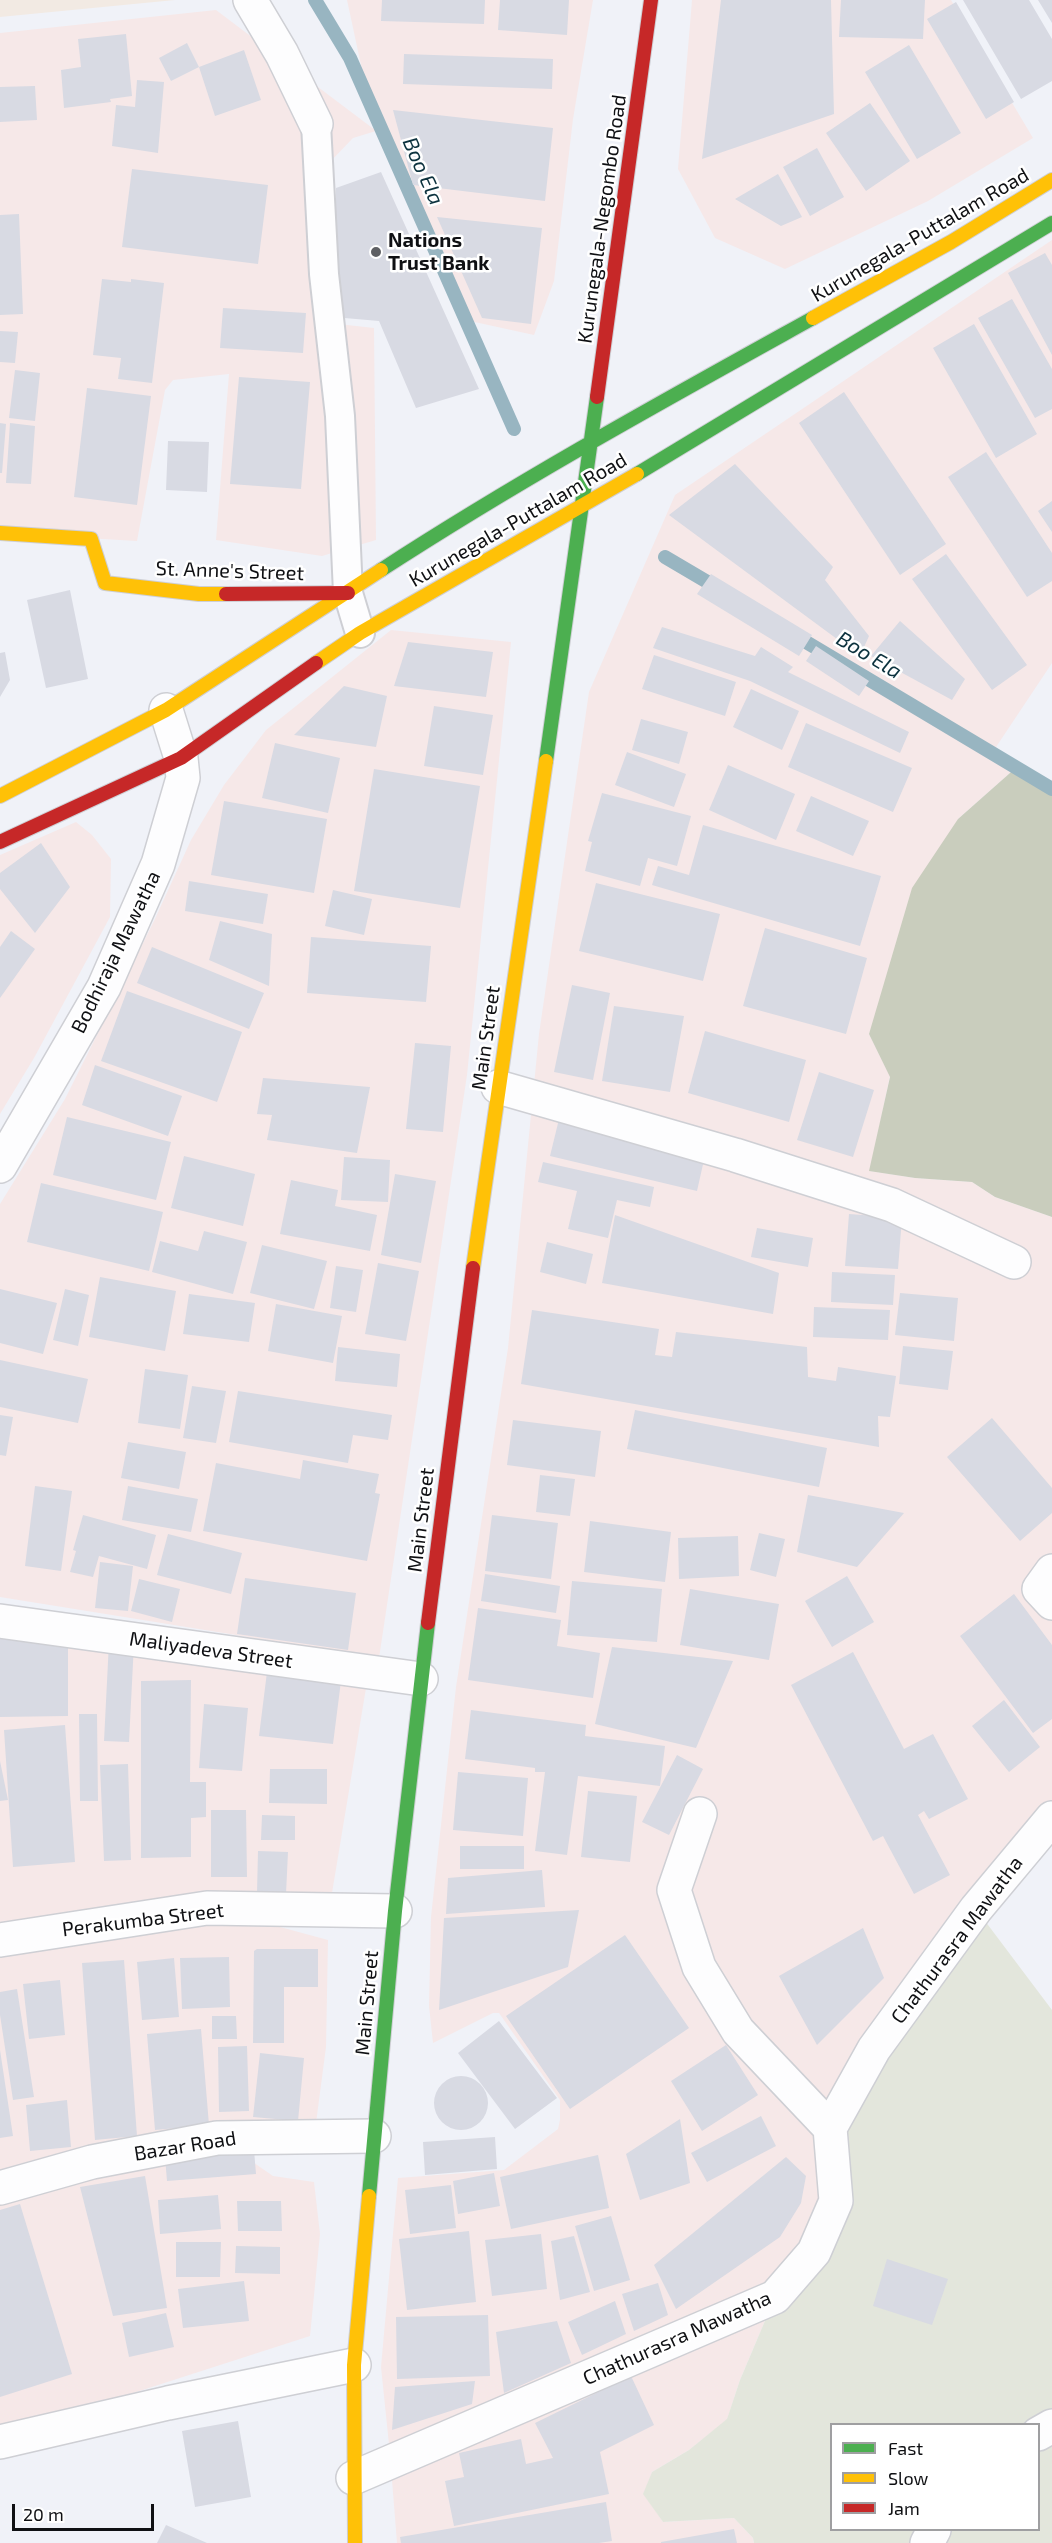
<!DOCTYPE html>
<html>
<head>
<meta charset="utf-8">
<style>
  body { margin:0 }
  #map { position:relative; width:1052px; height:2543px; overflow:hidden; background:#f0f2f8; font-family:"Exo 2",sans-serif }
  canvas { display:block }
  .legend { position:absolute; left:830px; top:2423px; width:210px; height:108px; box-sizing:border-box; background:#fff; border:2px solid #9f9fa1; margin:0; padding:8px 10px; list-style:none; font-size:18px; color:#0f1013 }
  .legend li { display:flex; align-items:center; gap:12px; height:30px }
  .legend b { width:30px; border:2px solid #9f9fa1 }
  .scale { position:absolute; left:12px; top:2504px; width:142px; height:27px; box-sizing:border-box; border:3px solid #0f1013; border-top:0; padding-left:8px; font-size:18px; line-height:21px; white-space:nowrap; color:#0f1013; -webkit-text-stroke:4px #fff; paint-order:stroke }
</style>
</head>
<body>
<div id="map">
<canvas width="1052" height="2543"></canvas>
<ul class="legend">
<li><b style="height:8px;background:#4caf50"></b>Fast</li>
<li><b style="height:8px;background:#ffc107"></b>Slow</li>
<li><b style="height:8px;background:#c62828"></b>Jam</li>
</ul>
<div class="scale">20 m</div>
</div>
<script>
const c = document.querySelector('canvas').getContext('2d');
c.lineJoin = 'round';
function fillPath(path, color) { c.fillStyle = color; c.fill(path, 'evenodd'); }
function strokePath(path, color, width, dash) { c.strokeStyle = color; c.lineWidth = width; c.lineCap = dash ? 'butt' : 'round'; c.setLineDash(dash || []); c.stroke(path); }
function label(font, color, halo, rows, align = 'center') {
  c.font = font + ' "Exo 2",sans-serif'; c.lineWidth = 5; c.setLineDash([]); c.textBaseline = 'middle'; c.strokeStyle = halo; c.fillStyle = color; for (const [text, x, y, turn = 0] of rows) {
    c.save(); c.translate(x, y); c.rotate((+turn || 0) * Math.PI / 180); c.textAlign = isNaN(turn) ? turn : align; if (halo) c.strokeText(text, 0, 0); c.fillText(text, 0, 0); c.restore();
  }
}
const commercial = new Path2D(`
  M 347,0 L 593,0 L 573,119 L 554,281 L 534,335 L 470,321 L 376,131 L 353,138 L 329,163 L 329,323 L 374,328 L 376,540 L 322,556 L 216,540 L 229,374 L 173,380 L 165,390 L 137,541 L 0,533 L 0,33 L 216,10 L 375,130 Z
  M 692,0 L 951,0 L 1033,138 L 928,201 L 785,269 L 715,238 L 678,169 Z
  M 1052,240 L 1052,663 L 996,747 L 1019,765 L 958,819 L 869,1034 L 890,1076 L 870,1171 L 915,1178 L 972,1182 L 995,1197 L 1052,1217 L 1052,1818 L 976,1909 L 836,2201 L 775,2297 L 740,2380 L 727,2420 L 689,2450 L 652,2472 L 644,2494 L 663,2522 L 734,2518 L 753,2538 L 754,2543 L 397,2543 L 392,2480 L 552,2393 L 390,2454 L 381,2367 L 398,2178 L 504,2170 L 558,2129 L 560,2120 L 560,2100 L 499,2013 L 493,2013 L 433,2043 L 429,2006 L 431,1917 L 456,1687 L 508,1348 L 539,1034 L 589,692 L 675,495 Z
  M 391,630 L 511,642 L 467,1075 L 379,1658 L 0,1597 L 0,1204 L 65,1099 L 154,921 L 191,840 L 224,785 L 266,730 Z
  M 76,822 L 92,835 L 111,859 L 110,917 L 34,1058 L 0,1114 L 0,855 Z
  M 0,1629 L 367,1682 L 332,1893 L 210,1908 L 328,1940 L 326,2047 L 316,2123 L 218,2138 L 273,2176 L 314,2182 L 320,2234 L 310,2336 L 0,2436 Z`);
const education = new Path2D(`
  M 0,0 L 175,0 L 0,17 Z`);
const green = new Path2D(`
  M 976,1909 L 1052,2010 L 1052,2543 L 754,2543 L 753,2538 L 734,2518 L 663,2522 L 643,2494 L 652,2472 L 689,2450 L 727,2419 L 740,2380 L 775,2297 L 814,2252 L 830,2128 ZM 832,2424 L 1038,2424 L 1038,2530 L 832,2530 Z`);
const forest = new Path2D(`
  M 1019,765 L 1052,788 L 1052,1217 L 995,1197 L 972,1182 L 915,1178 L 869,1171 L 890,1077 L 869,1034 L 912,888 L 958,819 Z`);
const stream = new Path2D(`
  M 315,0 L 350,58 L 514,429
  M 665,557 L 721,590
  M 791,633 L 1052,789`);
const building = new Path2D(`
  M 382,0 L 485,0 L 484,24 L 381,21 Z
  M 500,0 L 569,0 L 567,35 L 498,30 Z
  M 721,0 L 831,0 L 834,114 L 702,159 Z
  M 841,0 L 925,0 L 923,39 L 839,37 Z
  M 963,0 L 1029,0 L 1052,39 L 1052,81 L 1021,99 Z
  M 1038,0 L 1052,0 L 1052,23 Z
  M 956,2 L 1014,102 L 986,119 L 927,19 Z
  M 126,34 L 132,96 L 110,99 L 111,102 L 64,108 L 61,70 L 81,67 L 78,39 Z
  M 187,43 L 199,67 L 171,81 L 159,58 Z
  M 909,45 L 961,133 L 917,159 L 865,72 Z
  M 244,50 L 261,100 L 215,116 L 199,67 Z
  M 404,54 L 553,59 L 552,89 L 403,84 Z
  M 137,80 L 164,82 L 158,153 L 112,146 L 116,105 L 135,107 Z
  M 35,86 L 37,120 L 0,122 L 0,87 Z
  M 870,103 L 910,161 L 866,191 L 826,133 Z
  M 393,110 L 553,128 L 545,201 L 413,185 Z
  M 817,148 L 844,197 L 810,216 L 783,167 Z
  M 132,169 L 268,185 L 258,264 L 122,247 Z
  M 381,172 L 479,389 L 416,408 L 379,321 L 333,317 L 336,188 Z
  M 778,174 L 802,217 L 781,226 L 735,199 Z
  M 19,214 L 23,314 L 0,315 L 0,215 Z
  M 437,217 L 542,228 L 531,324 L 482,318 Z
  M 1045,253 L 1052,265 L 1052,355 L 1008,273 Z
  M 102,279 L 131,282 L 131,279 L 164,283 L 152,383 L 118,379 L 121,358 L 93,355 Z
  M 1012,299 L 1052,369 L 1052,409 L 1035,418 L 978,318 Z
  M 223,308 L 306,313 L 303,353 L 220,348 Z
  M 974,324 L 1037,434 L 996,458 L 933,348 Z
  M 0,331 L 18,332 L 15,363 L 0,362 Z
  M 15,370 L 40,373 L 35,421 L 9,418 Z
  M 239,377 L 310,382 L 301,489 L 230,484 Z
  M 87,388 L 151,396 L 137,505 L 74,497 Z
  M 844,392 L 946,544 L 900,575 L 799,423 Z
  M 0,423 L 6,424 L 2,473 L 0,473 Z
  M 10,423 L 35,426 L 31,484 L 6,483 Z
  M 168,441 L 209,442 L 207,492 L 166,490 Z
  M 986,452 L 1052,553 L 1052,581 L 1027,597 L 948,477 Z
  M 735,464 L 833,567 L 825,580 L 869,636 L 860,656 L 669,515 Z
  M 1052,501 L 1052,532 L 1038,511 Z
  M 946,554 L 1027,665 L 992,690 L 912,579 Z
  M 711,574 L 812,635 L 799,656 L 697,594 Z
  M 70,590 L 88,679 L 46,688 L 27,600 Z
  M 900,621 L 965,679 L 952,700 L 871,656 Z
  M 662,627 L 755,656 L 761,647 L 793,667 L 788,672 L 909,732 L 900,753 L 750,681 L 653,648 Z
  M 408,642 L 493,652 L 486,697 L 394,686 Z
  M 816,646 L 869,681 L 859,696 L 806,661 Z
  M 5,652 L 10,680 L 0,697 L 0,653 Z
  M 654,655 L 736,682 L 725,716 L 642,689 Z
  M 344,686 L 387,696 L 376,747 L 294,735 Z
  M 751,689 L 799,711 L 782,750 L 733,727 Z
  M 434,706 L 493,715 L 483,775 L 424,766 Z
  M 641,719 L 688,732 L 679,764 L 632,750 Z
  M 806,723 L 912,768 L 893,812 L 788,767 Z
  M 275,743 L 340,758 L 328,813 L 262,798 Z
  M 627,752 L 686,774 L 674,807 L 615,785 Z
  M 728,765 L 795,794 L 776,840 L 709,810 Z
  M 374,769 L 480,786 L 460,908 L 354,891 Z
  M 602,793 L 691,816 L 677,866 L 648,858 L 640,886 L 585,871 L 592,842 L 588,841 Z
  M 811,796 L 869,821 L 853,856 L 796,831 Z
  M 224,801 L 327,819 L 314,893 L 211,875 Z
  M 703,825 L 881,876 L 860,946 L 652,885 L 658,866 L 689,875 Z
  M 41,843 L 70,887 L 35,933 L 0,889 L 0,873 Z
  M 189,881 L 268,894 L 263,924 L 185,911 Z
  M 596,883 L 720,914 L 703,981 L 579,951 Z
  M 333,890 L 372,899 L 364,935 L 325,926 Z
  M 220,921 L 272,934 L 269,986 L 209,960 Z
  M 765,928 L 867,958 L 846,1034 L 743,1006 Z
  M 11,931 L 35,949 L 0,998 L 0,947 Z
  M 311,937 L 431,946 L 426,1002 L 307,993 Z
  M 152,947 L 264,993 L 249,1029 L 137,983 Z
  M 572,985 L 610,993 L 593,1080 L 554,1072 Z
  M 127,991 L 242,1032 L 217,1102 L 101,1061 Z
  M 614,1006 L 684,1016 L 670,1092 L 602,1081 Z
  M 705,1031 L 806,1060 L 789,1122 L 688,1093 Z
  M 415,1043 L 451,1046 L 443,1132 L 406,1129 Z
  M 95,1065 L 182,1096 L 168,1136 L 82,1105 Z
  M 819,1072 L 874,1090 L 853,1157 L 797,1140 Z
  M 263,1078 L 370,1087 L 357,1153 L 267,1140 L 272,1115 L 257,1114 Z
  M 560,1115 L 706,1151 L 697,1191 L 550,1156 Z
  M 67,1117 L 171,1142 L 156,1200 L 53,1175 Z
  M 184,1156 L 255,1174 L 243,1226 L 171,1208 Z
  M 344,1157 L 390,1160 L 388,1202 L 341,1200 Z
  M 543,1162 L 654,1187 L 650,1207 L 617,1200 L 608,1238 L 568,1229 L 577,1191 L 538,1182 Z
  M 395,1174 L 436,1181 L 421,1263 L 381,1255 Z
  M 291,1180 L 338,1190 L 335,1206 L 377,1215 L 370,1251 L 280,1234 Z
  M 41,1183 L 163,1212 L 149,1271 L 27,1242 Z
  M 849,1214 L 902,1218 L 898,1269 L 845,1266 Z
  M 615,1215 L 779,1273 L 773,1314 L 602,1283 Z
  M 757,1228 L 813,1238 L 808,1267 L 751,1257 Z
  M 204,1231 L 247,1242 L 233,1294 L 152,1272 L 160,1241 L 198,1251 Z
  M 547,1242 L 593,1254 L 586,1284 L 540,1272 Z
  M 262,1245 L 327,1261 L 314,1309 L 250,1293 Z
  M 378,1263 L 419,1271 L 406,1341 L 365,1334 Z
  M 336,1266 L 363,1270 L 356,1312 L 330,1308 Z
  M 832,1272 L 895,1275 L 893,1305 L 831,1302 Z
  M 100,1277 L 176,1291 L 165,1351 L 89,1337 Z
  M 0,1289 L 57,1303 L 43,1354 L 0,1343 Z
  M 65,1289 L 89,1295 L 78,1346 L 53,1340 Z
  M 900,1293 L 958,1298 L 954,1341 L 895,1335 Z
  M 189,1294 L 255,1303 L 249,1342 L 183,1334 Z
  M 276,1304 L 342,1316 L 333,1363 L 268,1351 Z
  M 814,1307 L 890,1310 L 888,1340 L 813,1337 Z
  M 532,1310 L 659,1329 L 655,1355 L 672,1357 L 676,1332 L 807,1347 L 808,1377 L 836,1381 L 838,1367 L 896,1376 L 890,1417 L 878,1416 L 879,1447 L 521,1384 Z
  M 903,1346 L 953,1351 L 948,1390 L 899,1384 Z
  M 338,1347 L 400,1354 L 397,1387 L 335,1381 Z
  M 0,1360 L 88,1379 L 78,1423 L 0,1407 Z
  M 145,1369 L 188,1375 L 180,1429 L 138,1423 Z
  M 192,1386 L 226,1391 L 216,1443 L 183,1438 Z
  M 238,1391 L 392,1415 L 388,1440 L 353,1435 L 348,1463 L 229,1442 Z
  M 635,1410 L 827,1448 L 819,1487 L 627,1449 Z
  M 0,1415 L 13,1417 L 6,1456 L 0,1455 Z
  M 992,1418 L 1052,1488 L 1052,1513 L 1020,1541 L 947,1457 Z
  M 513,1420 L 601,1431 L 595,1477 L 507,1465 Z
  M 128,1442 L 186,1452 L 179,1489 L 121,1478 Z
  M 303,1460 L 379,1474 L 375,1493 L 380,1494 L 367,1561 L 203,1531 L 216,1463 L 300,1479 Z
  M 540,1475 L 575,1479 L 570,1516 L 536,1512 Z
  M 35,1486 L 72,1491 L 61,1571 L 25,1566 Z
  M 128,1486 L 198,1499 L 191,1532 L 122,1520 Z
  M 808,1495 L 904,1513 L 857,1567 L 797,1552 Z
  M 83,1515 L 156,1535 L 147,1569 L 99,1556 L 93,1577 L 70,1572 L 76,1551 L 73,1550 Z
  M 492,1515 L 558,1523 L 551,1579 L 485,1571 Z
  M 590,1521 L 671,1532 L 665,1582 L 584,1572 Z
  M 759,1533 L 785,1539 L 776,1577 L 750,1570 Z
  M 168,1534 L 242,1553 L 231,1594 L 157,1575 Z
  M 738,1536 L 739,1576 L 679,1579 L 678,1538 Z
  M 100,1562 L 133,1566 L 128,1611 L 95,1608 Z
  M 485,1574 L 560,1586 L 556,1613 L 481,1601 Z
  M 847,1576 L 874,1622 L 832,1647 L 805,1601 Z
  M 245,1578 L 356,1593 L 348,1650 L 237,1634 Z
  M 139,1579 L 180,1589 L 172,1622 L 131,1611 Z
  M 572,1581 L 662,1589 L 657,1642 L 567,1635 Z
  M 690,1589 L 779,1604 L 769,1660 L 680,1645 Z
  M 1014,1594 L 1052,1645 L 1052,1719 L 1033,1733 L 960,1636 Z
  M 478,1608 L 561,1620 L 557,1646 L 600,1653 L 593,1698 L 468,1680 Z
  M 68,1632 L 68,1716 L 0,1717 L 0,1633 Z
  M 109,1642 L 134,1643 L 129,1742 L 104,1741 Z
  M 612,1647 L 733,1661 L 696,1748 L 595,1724 Z
  M 853,1652 L 904,1749 L 933,1734 L 968,1799 L 929,1819 L 924,1811 L 918,1815 L 950,1875 L 914,1894 L 883,1836 L 873,1841 L 791,1685 Z
  M 267,1672 L 341,1681 L 333,1744 L 259,1736 Z
  M 191,1680 L 190,1782 L 206,1782 L 206,1817 L 191,1818 L 191,1857 L 141,1858 L 141,1681 Z
  M 1004,1700 L 1040,1747 L 1009,1772 L 972,1726 Z
  M 204,1704 L 248,1708 L 242,1771 L 199,1768 Z
  M 471,1710 L 586,1725 L 585,1736 L 665,1746 L 660,1786 L 578,1776 L 567,1855 L 535,1851 L 545,1772 L 535,1772 L 535,1768 L 465,1759 Z
  M 79,1714 L 97,1714 L 98,1801 L 80,1801 Z
  M 65,1725 L 75,1862 L 13,1867 L 4,1730 Z
  M 677,1755 L 703,1769 L 669,1835 L 642,1822 Z
  M 0,1761 L 8,1800 L 0,1801 Z
  M 128,1764 L 131,1860 L 104,1861 L 100,1765 Z
  M 270,1769 L 327,1769 L 327,1804 L 269,1803 Z
  M 458,1772 L 528,1778 L 523,1836 L 453,1830 Z
  M 588,1791 L 637,1796 L 630,1862 L 581,1857 Z
  M 211,1810 L 246,1810 L 247,1877 L 211,1877 Z
  M 262,1815 L 295,1816 L 295,1840 L 261,1840 Z
  M 460,1846 L 524,1846 L 524,1869 L 460,1869 Z
  M 258,1851 L 288,1852 L 286,1894 L 257,1893 Z
  M 542,1870 L 545,1907 L 446,1914 L 448,1878 Z
  M 579,1910 L 568,1967 L 439,2010 L 444,1918 Z
  M 863,1928 L 884,1978 L 817,2045 L 779,1976 Z
  M 625,1935 L 689,2028 L 570,2109 L 506,2016 Z
  M 257,1949 L 318,1949 L 318,1987 L 284,1987 L 284,2043 L 253,2043 L 254,1951 Z
  M 229,1957 L 230,2007 L 182,2009 L 180,1958 Z
  M 174,1958 L 179,2017 L 142,2020 L 137,1962 Z
  M 124,1960 L 137,2136 L 95,2140 L 82,1963 Z
  M 60,1980 L 65,2035 L 29,2039 L 23,1984 Z
  M 17,1989 L 34,2097 L 13,2100 L 0,2015 L 0,1992 Z
  M 212,2016 L 236,2016 L 237,2039 L 212,2039 Z
  M 499,2021 L 557,2098 L 515,2129 L 458,2053 Z
  M 201,2029 L 209,2125 L 155,2130 L 147,2034 Z
  M 726,2045 L 758,2095 L 702,2131 L 671,2081 Z
  M 247,2046 L 249,2111 L 219,2112 L 218,2047 Z
  M 0,2050 L 13,2136 L 0,2138 Z
  M 260,2053 L 304,2058 L 298,2121 L 253,2117 Z
  M434 2103a27 27 0 1 1 54 0a27 27 0 1 1-54 0Z
  M 67,2100 L 71,2147 L 30,2151 L 26,2105 Z
  M 761,2116 L 776,2146 L 707,2182 L 691,2153 Z
  M 680,2119 L 690,2183 L 640,2200 L 626,2154 Z
  M 495,2137 L 497,2169 L 425,2175 L 423,2142 Z
  M 254,2150 L 256,2174 L 167,2181 L 165,2157 Z
  M 598,2155 L 609,2208 L 511,2229 L 500,2177 Z
  M 786,2157 L 806,2176 L 801,2203 L 780,2237 L 676,2309 L 654,2265 Z
  M 494,2173 L 500,2206 L 458,2214 L 453,2181 Z
  M 145,2176 L 167,2308 L 113,2316 L 80,2187 Z
  M 451,2185 L 456,2228 L 410,2234 L 405,2190 Z
  M 218,2195 L 221,2229 L 160,2234 L 158,2200 Z
  M 237,2201 L 281,2201 L 282,2231 L 238,2231 Z
  M 20,2204 L 72,2374 L 0,2397 L 0,2210 Z
  M 611,2216 L 630,2280 L 594,2291 L 575,2226 Z
  M 469,2231 L 476,2302 L 407,2310 L 399,2239 Z
  M 541,2234 L 547,2289 L 492,2296 L 485,2240 Z
  M 574,2236 L 590,2292 L 560,2300 L 551,2241 Z
  M 176,2242 L 221,2242 L 220,2277 L 176,2277 Z
  M 236,2246 L 280,2247 L 280,2274 L 235,2273 Z
  M 887,2259 L 948,2279 L 932,2325 L 873,2306 Z
  M 244,2281 L 249,2321 L 183,2328 L 178,2289 Z
  M 658,2283 L 668,2315 L 634,2331 L 622,2294 Z
  M 615,2301 L 626,2334 L 582,2355 L 568,2322 Z
  M 166,2313 L 174,2347 L 129,2357 L 122,2323 Z
  M 488,2315 L 490,2376 L 397,2379 L 396,2317 Z
  M 557,2321 L 571,2363 L 504,2393 L 496,2332 Z
  M 631,2376 L 654,2425 L 600,2452 L 609,2494 L 454,2526 L 445,2481 L 464,2477 L 459,2453 L 521,2439 L 526,2464 L 553,2458 L 535,2423 Z
  M 475,2381 L 472,2404 L 392,2430 L 395,2387 Z
  M 238,2421 L 251,2497 L 195,2507 L 182,2431 Z
  M 606,2502 L 612,2541 L 599,2543 L 401,2543 L 400,2537 Z
  M 166,2525 L 207,2543 L 157,2543 Z
  M 734,2529 L 737,2543 L 661,2543 L 661,2542 Z`);
const lane = new Path2D(`
  M 316,124 L 324,274 L 340,416 L 348,593 L 360,633`);
const street = new Path2D(`
  M 250,0 L 282,54 L 316,124
  M 498,1087 L 735,1155 L 892,1205 L 1014,1262
  M 0,1166 L 104,987 L 158,864 L 183,778 L 181,758 L 166,710
  M 1052,1571 L 1039,1589 L 1052,1603
  M 0,1621 L 421,1679
  M 700,1814 L 674,1890 L 699,1967 L 738,2031 L 830,2128
  M 0,1940 L 207,1908 L 395,1911
  M 0,2188 L 92,2162 L 217,2138 L 374,2136
  M 1038,2434 L 1052,2426
  M 0,2442 L 168,2403 L 354,2365
  M 353,2478 L 775,2297 L 814,2252 L 836,2201 L 830,2128 L 874,2049 L 976,1909 L 1052,1818
  M 927,2543 L 934,2530`);
const fast = new Path2D(`
  M 637,474 L 1052,223
  M 381,570 C 521,479 667,399 813,318
  M 546,761 L 597,397
  M 369,2196 L 395,1911 L 428,1623`);
const slow = new Path2D(`
  M 813,318 L 951,242 L 1052,180
  M 0,533 L 91,539 L 105,583 L 199,594 L 226,594
  M 316,663 L 360,633 L 637,474
  M 0,796 L 166,710 L 381,570
  M 473,1268 L 546,761
  M 355,2543 L 354,2365 L 369,2196`);
const jam = new Path2D(`
  M 597,397 L 651,0
  M 226,594 L 348,593
  M 0,842 L 181,758 L 316,663
  M 428,1623 L 473,1268`);
const markers = [
  [376,252,6,"#5e5f63"]
];
const streetNames = [
  ["Kurunegala-Negombo Road",602,219,-82],
  ["Kurunegala-Puttalam Road",920,235,-30],
  ["Kurunegala-Puttalam Road",518,520,-30],
  ["St. Anne's Street",230,571,2],
  ["Bodhiraja Mawatha",116,952,-64],
  ["Main Street",486,1038,-82],
  ["Main Street",421,1520,-83],
  ["Maliyadeva Street",211,1650,8],
  ["Perakumba Street",143,1920,-7],
  ["Chathurasra Mawatha",957,1940,-53],
  ["Main Street",367,2003,-85],
  ["Bazar Road",185,2146,-9],
  ["Chathurasra Mawatha",677,2338,-24]
];
const poiNames = [
  ["Nations",388,240],
  ["Trust Bank",388,263]
];
const waterNames = [
  ["Boo Ela",423,171,66],
  ["Boo Ela",869,655,31]
];
fillPath(commercial, '#f6e8e8');
fillPath(education, '#f2eae3');
fillPath(green, '#e3e6dc');
fillPath(forest, '#c9cdbd');
strokePath(stream, '#98b5c1', 14);
fillPath(building, '#d8dae3');
strokePath(lane, '#cecfd4', 32);
strokePath(street, '#cecfd4', 36);
strokePath(fast, '#cecfd4', 16);
strokePath(slow, '#cecfd4', 16);
strokePath(jam, '#cecfd4', 16);
strokePath(lane, '#fdfdfe', 28);
strokePath(street, '#fdfdfe', 33);
strokePath(fast, '#4caf50', 14);
strokePath(slow, '#ffc107', 14);
strokePath(jam, '#c62828', 14);
for (const [x, y, r, color] of markers) { const dot = new Path2D(); dot.arc(x, y, r, 0, 2 * Math.PI); c.fillStyle = color; c.fill(dot); strokePath(dot, '#fff', 2); }
label('20px', '#0f1013', '#fff', streetNames);
label('bold 20px', '#0f1013', '#fff', poiNames, 'left');
label('italic 21px', '#0c323e', '#fff', waterNames);
</script>
</body>
</html>
